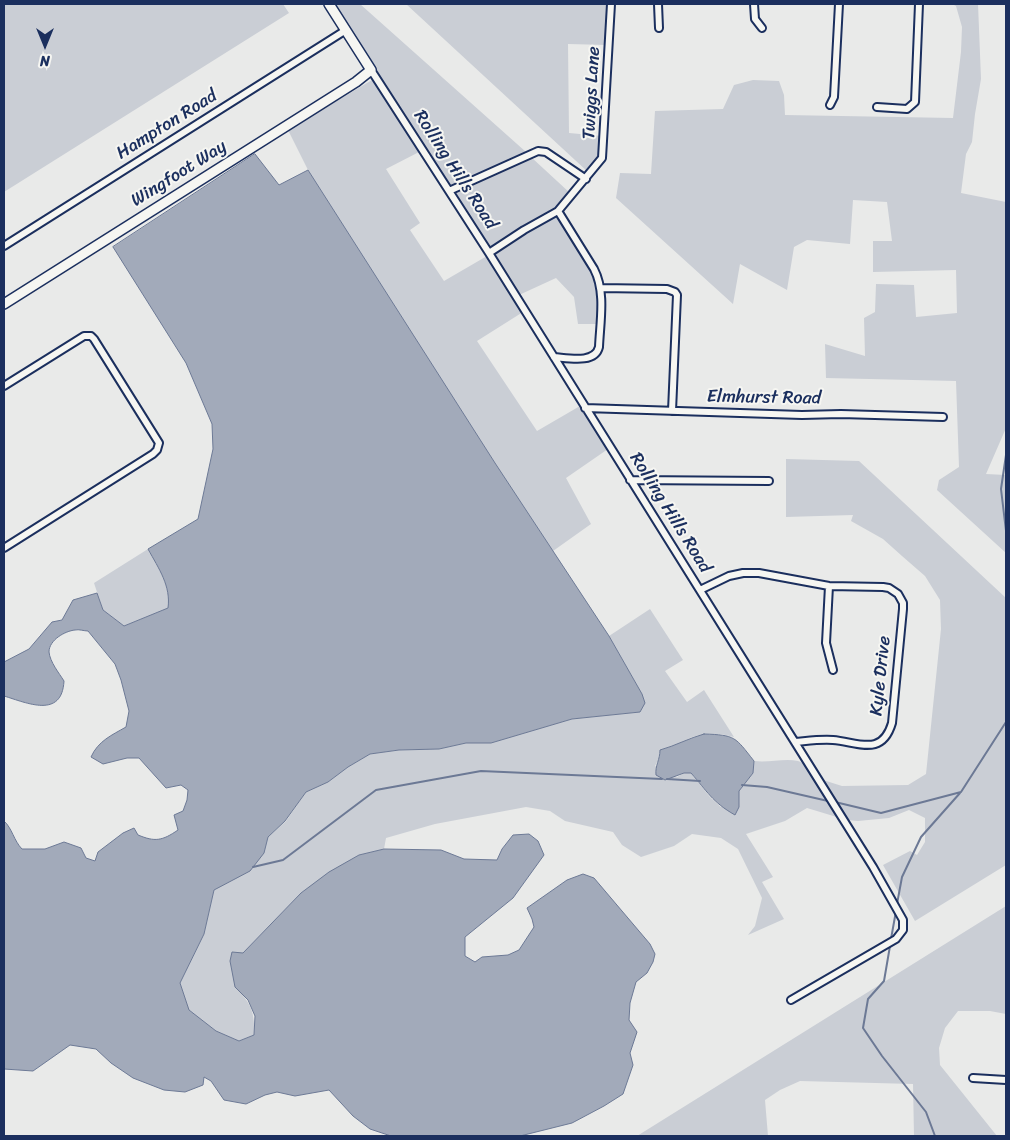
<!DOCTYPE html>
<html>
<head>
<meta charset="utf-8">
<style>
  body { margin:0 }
  #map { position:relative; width:1010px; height:1140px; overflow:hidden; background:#e9eae9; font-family:Sriracha,sans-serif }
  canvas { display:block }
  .frame { position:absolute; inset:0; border:5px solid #1b2f5e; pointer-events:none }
  .north { position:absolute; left:20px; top:20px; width:50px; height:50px; -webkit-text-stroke:4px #f6f6f2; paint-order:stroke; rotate:180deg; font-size:14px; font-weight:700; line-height:20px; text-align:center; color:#1b2f5e }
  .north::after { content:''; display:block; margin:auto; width:18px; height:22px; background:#1b2f5e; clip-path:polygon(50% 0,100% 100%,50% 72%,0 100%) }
</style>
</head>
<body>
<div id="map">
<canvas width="1010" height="1140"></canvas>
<div class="frame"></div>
<div class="north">N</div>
</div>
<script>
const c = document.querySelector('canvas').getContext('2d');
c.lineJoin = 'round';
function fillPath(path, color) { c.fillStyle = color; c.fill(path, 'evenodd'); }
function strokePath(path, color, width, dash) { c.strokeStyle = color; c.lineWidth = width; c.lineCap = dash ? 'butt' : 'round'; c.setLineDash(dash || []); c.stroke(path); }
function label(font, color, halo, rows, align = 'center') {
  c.font = font + ' Sriracha,sans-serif'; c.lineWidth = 4; c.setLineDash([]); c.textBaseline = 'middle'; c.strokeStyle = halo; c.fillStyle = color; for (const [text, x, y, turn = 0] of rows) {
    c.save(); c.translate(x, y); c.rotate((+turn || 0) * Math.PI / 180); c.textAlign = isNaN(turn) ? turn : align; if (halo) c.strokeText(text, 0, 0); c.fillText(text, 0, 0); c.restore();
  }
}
const green = new Path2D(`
  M 4,4 L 283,4 L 289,13 L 4,192 Z
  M 333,4 L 360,4 L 526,152 L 450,187 Z
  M 406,4 L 608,4 L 607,45 L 568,44 L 569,133 L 602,136 L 600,157 L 588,172 Z
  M 952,4 L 978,4 L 981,79 L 975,114 L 972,142 L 966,154 L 961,193 L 1006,202 L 1006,428 L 986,474 L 1006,475 L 1006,553 L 937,490 L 939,480 L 959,467 L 956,381 L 826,378 L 825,344 L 865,356 L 864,318 L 875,312 L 876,284 L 914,285 L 916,317 L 957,313 L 956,270 L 873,272 L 873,241 L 892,241 L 887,202 L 853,200 L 850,244 L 807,240 L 794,247 L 787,290 L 740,264 L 733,304 L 616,198 L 620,173 L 651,174 L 655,111 L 723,109 L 734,85 L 753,80 L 779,81 L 784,95 L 785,115 L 953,118 L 961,52 L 962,27 L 956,6 Z
  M 369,75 L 371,75 L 421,151 L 386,169 L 420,223 L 410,230 L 444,281 L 487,256 L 523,312 L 477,341 L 537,431 L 580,406 L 608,449 L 566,478 L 591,524 L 553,551 L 495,463 L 308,170 L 288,130 L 372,80 Z
  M 531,157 L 570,193 L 556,208 L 523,227 L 490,249 L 454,192 Z
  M 557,215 L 595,277 L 598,290 L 597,324 L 578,324 L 574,297 L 556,278 L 519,295 L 493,254 L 526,233 Z
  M 786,459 L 859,461 L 1006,598 L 1006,865 L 915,921 L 883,865 L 910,851 L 917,855 L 925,842 L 925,818 L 909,810 L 889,818 L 858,821 L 847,820 L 823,780 L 842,786 L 908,785 L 926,774 L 941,629 L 940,600 L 925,576 L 902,556 L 883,539 L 851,521 L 853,515 L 786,517 Z
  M 148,549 C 160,568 171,586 169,608 L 124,626 L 103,610 L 94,583 Z
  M 650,609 L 683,660 L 665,671 L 687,702 L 704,690 L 734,737 L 721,734 L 704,734 L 692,737 L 677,745 L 660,750 L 660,756 L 655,766 L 677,777 L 684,773 L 691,773 L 710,797 L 721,807 L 739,807 L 739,791 L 753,773 L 754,761 C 769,763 784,758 798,761 C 811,764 832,806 840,818 L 807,808 L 785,821 L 746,834 L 773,877 L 762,882 L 784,919 L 748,935 L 755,926 L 762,898 L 738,849 L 721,838 L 692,834 L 674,846 L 641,857 L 622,845 L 613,832 L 565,821 L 550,811 L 526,807 L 435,824 L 386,838 L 384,849 L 359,855 L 301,893 L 243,953 L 235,986 C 251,1004 255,1011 254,1035 L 239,1041 L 216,1031 L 188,1010 L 180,983 L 204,934 L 214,890 L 264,853 L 268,837 L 286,821 L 306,792 L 328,782 L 348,767 L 370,754 L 399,750 L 439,749 L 466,743 L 491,743 L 572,719 L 640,712 L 642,694 L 609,636 Z
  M 1006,906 L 1006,1014 L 990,1011 L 958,1011 L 945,1028 L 939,1048 L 940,1065 L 997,1136 L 914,1136 L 913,1084 L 800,1081 L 780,1090 L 765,1100 L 768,1136 L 637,1136 Z`);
const water = new Path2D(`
  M 255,154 L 279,185 L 308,170 L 495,463 L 609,636 L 642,694 L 645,703 L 640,712 L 572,719 L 491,743 L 466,743 L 439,749 L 399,750 L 370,754 L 348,767 L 328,782 L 306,792 L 285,821 L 268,837 L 264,853 L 250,871 L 214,890 L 204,934 L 180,983 L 189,1010 L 216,1031 L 239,1041 L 254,1035 L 255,1016 L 248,1000 L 235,987 L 230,961 L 232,952 L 243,953 L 301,893 L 329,872 L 359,855 L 384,849 L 441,850 L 464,859 L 497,860 L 502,849 L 513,835 L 529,834 L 538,841 L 544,855 L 513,898 L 465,937 L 465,956 L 475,962 L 482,957 L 508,955 L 519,950 L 534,927 L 532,919 L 527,908 L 567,880 L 583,874 L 594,878 L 650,944 L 655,954 L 653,962 L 647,973 L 636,982 L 630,1003 L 629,1020 L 637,1032 L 630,1053 L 633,1065 L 623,1094 L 604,1106 L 572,1123 L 520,1136 L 391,1136 L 370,1129 L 353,1116 L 329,1090 L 295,1096 L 277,1092 L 265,1095 L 246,1104 L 224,1100 L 211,1081 L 204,1077 L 203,1085 L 185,1092 L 164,1090 L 133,1078 L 111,1063 L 96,1049 L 70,1045 L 33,1071 L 4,1069 L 4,821 C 12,828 14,841 22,849 L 45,849 L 64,842 L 81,848 L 86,858 L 95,861 L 98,852 L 123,833 L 134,828 L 138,835 C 155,842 162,841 178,830 L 174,815 L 183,811 L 187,800 L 188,790 L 181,785 L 166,788 L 139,758 L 127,758 L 103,764 L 91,757 C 98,741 112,735 126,727 L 129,711 L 121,680 L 115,664 L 88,631 C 84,631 79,629 75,630 C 65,631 49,640 49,652 C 50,662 59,673 64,681 C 62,719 27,703 4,696 L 4,662 L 29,649 L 52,622 L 62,620 L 73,600 L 97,593 L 103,610 L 124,626 L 168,608 C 171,586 159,569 148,549 L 198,519 L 213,449 L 212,424 L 186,363 L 113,247 Z
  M 704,734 C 736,735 735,737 754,761 L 753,773 L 739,791 L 739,807 L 735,815 C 712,802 707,791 691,773 L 684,773 L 665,780 L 656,775 C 655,765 660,760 660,750 C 675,746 689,738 704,734 Z`);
const stream = new Path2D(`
  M 1006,455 L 1001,489 L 1006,531
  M 667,779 L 700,781
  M 742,785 L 767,787 L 828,801
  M 835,802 L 881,813 L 961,792 L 1006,722
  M 253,867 L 283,860 L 376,790 L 481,771 L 662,779
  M 897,904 L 902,877 L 921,837 L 960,793
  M 891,939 L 896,911
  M 890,946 L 884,981 L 868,999 L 863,1028 L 882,1056 L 926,1112 L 935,1136`);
const street = new Path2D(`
  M 658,4 L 659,28
  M 754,4 L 755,19 L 762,28
  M 371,70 L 489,253 L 873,867 L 903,920 L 903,930 L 896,939 L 791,1000
  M 830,105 L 834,97 L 839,4
  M 877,107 L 907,109 L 915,102 L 919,4
  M 449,191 L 538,151 L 546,152 L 586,179
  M 4,246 L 346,30
  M 489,253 L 524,230 L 558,211 L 602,158 L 611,4
  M 600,288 L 667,289 L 675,292 L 677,295 L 672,411
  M 554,357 C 568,358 595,364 599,347 C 600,322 606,292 594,269 L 558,211
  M 4,386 L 84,336 L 91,336 L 94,339 L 159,443 L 157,450 L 153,454 L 4,548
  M 585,408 L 802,415 L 841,414 L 943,417
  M 630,480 L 769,481
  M 829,586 L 826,643 L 833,670
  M 700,590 L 729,576 L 743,573 L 759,573 L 829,586 L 883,587 L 889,588 L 898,594 L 903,603 L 903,609 L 892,723 C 882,757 858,742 833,740 C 821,739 807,741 795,742
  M 973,1078 L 1006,1080`);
const secondary = new Path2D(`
  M 4,304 L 356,82 L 371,70 L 329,4`);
const streetNames = [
  ["Twiggs Lane",592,93,-87],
  ["Hampton Road",167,125,-32],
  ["Rolling Hills Road",455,170,57],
  ["Wingfoot Way",179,174,-32],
  ["Elmhurst Road",764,398,1],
  ["Rolling Hills Road",670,513,58],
  ["Kyle Drive",881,676,-84]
];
fillPath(green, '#caced5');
fillPath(water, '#a2aaba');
strokePath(water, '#6c7995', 1);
strokePath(stream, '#6c7995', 2);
strokePath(street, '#1b2f5e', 10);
strokePath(secondary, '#1b2f5e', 12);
strokePath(street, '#f6f6f2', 6);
strokePath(secondary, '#f6f6f2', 9);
label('18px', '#1b2f5e', '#f6f6f2', streetNames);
</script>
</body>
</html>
